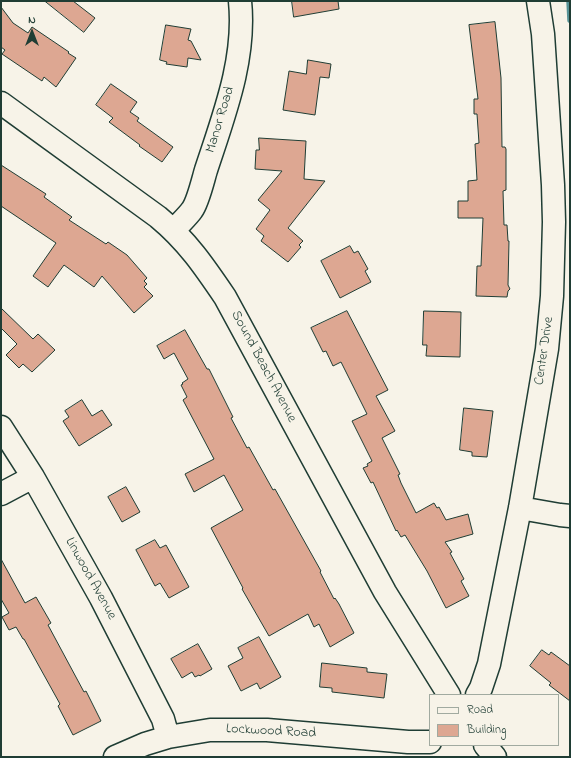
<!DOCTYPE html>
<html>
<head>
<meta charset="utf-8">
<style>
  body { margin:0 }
  #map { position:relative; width:571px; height:758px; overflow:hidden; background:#f7f3e8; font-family:"Indie Flower",sans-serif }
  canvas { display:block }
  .frame { position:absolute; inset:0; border:2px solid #1f3d34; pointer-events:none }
  .legend { position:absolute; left:429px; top:694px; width:130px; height:52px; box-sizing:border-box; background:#f7f3e8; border:1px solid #a1aaa0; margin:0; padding:5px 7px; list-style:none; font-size:12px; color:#1f3d34 }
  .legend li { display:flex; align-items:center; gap:8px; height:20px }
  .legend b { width:20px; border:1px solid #a1aaa0 }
  .north { position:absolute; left:12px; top:12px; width:40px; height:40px; -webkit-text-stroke:3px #f7f3e8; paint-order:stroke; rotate:0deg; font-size:11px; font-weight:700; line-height:16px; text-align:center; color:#1f3d34 }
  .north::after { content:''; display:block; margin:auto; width:14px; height:18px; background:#1f3d34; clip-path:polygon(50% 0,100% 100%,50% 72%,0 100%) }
</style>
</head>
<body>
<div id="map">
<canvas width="571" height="758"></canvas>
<div class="frame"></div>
<ul class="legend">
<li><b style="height:5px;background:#f7f3e8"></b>Road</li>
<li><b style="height:11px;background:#dda792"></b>Building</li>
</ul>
<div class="north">N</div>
</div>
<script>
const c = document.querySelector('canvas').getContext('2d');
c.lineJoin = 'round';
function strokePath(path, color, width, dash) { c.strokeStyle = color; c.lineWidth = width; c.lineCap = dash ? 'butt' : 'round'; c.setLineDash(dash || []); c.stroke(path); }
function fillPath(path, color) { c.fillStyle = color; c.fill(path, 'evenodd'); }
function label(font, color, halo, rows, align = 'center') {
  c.font = font + ' "Indie Flower",sans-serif'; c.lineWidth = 4; c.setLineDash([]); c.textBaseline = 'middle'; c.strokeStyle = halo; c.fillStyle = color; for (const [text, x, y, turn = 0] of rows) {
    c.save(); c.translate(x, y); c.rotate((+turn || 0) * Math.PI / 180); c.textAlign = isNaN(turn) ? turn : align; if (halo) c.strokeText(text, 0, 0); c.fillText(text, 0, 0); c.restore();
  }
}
const stream = new Path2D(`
  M 569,1 L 570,20`);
const building = new Path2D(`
  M 45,1 L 73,1 L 95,18 L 84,32 Z
  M 292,1 L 338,1 L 339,9 L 294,17 Z
  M 1,7 L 13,23 L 28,33 L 32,27 L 69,52 L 68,53 L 76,58 L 56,87 L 44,77 L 42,81 L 2,54 L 5,50 L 1,47 Z
  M 495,22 L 501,78 L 502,147 L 505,147 L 506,149 L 506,190 L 503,191 L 504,225 L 507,225 L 508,241 L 509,241 L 508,285 L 510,289 L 508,291 L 507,297 L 476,296 L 477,266 L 481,266 L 483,218 L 458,218 L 458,201 L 468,201 L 468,181 L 477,180 L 475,144 L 479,143 L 477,114 L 474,114 L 474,99 L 478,99 L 469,25 Z
  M 166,25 L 191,29 L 188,40 L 191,41 L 201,60 L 188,58 L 187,67 L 166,64 L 167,62 L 160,60 Z
  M 308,60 L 331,64 L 329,78 L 320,77 L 315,115 L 283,110 L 289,71 L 306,74 Z
  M 111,84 L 137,102 L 130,112 L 139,118 L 137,121 L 173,147 L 162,162 L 139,146 L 140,145 L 109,122 L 113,118 L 96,105 Z
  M 259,138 L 306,141 L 304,179 L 325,181 L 288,228 L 303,241 L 299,245 L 301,247 L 288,262 L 261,241 L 264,236 L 256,229 L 270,210 L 258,200 L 282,171 L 255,169 L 256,150 L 259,150 Z
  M 1,165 L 46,194 L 44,197 L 72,217 L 69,220 L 106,244 L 108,242 L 127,255 L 147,278 L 144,281 L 147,284 L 144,287 L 153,296 L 134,313 L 102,276 L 94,287 L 64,265 L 48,287 L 33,276 L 56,243 L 1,206 Z
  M 350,246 L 354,253 L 358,251 L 368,269 L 365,271 L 371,282 L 340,298 L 321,261 Z
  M 1,308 L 33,339 L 38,334 L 55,350 L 32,372 L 23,364 L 19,368 L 6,355 L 17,344 L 1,328 Z
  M 347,311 L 388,390 L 376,396 L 395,431 L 382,438 L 400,474 L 398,475 L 401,483 L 416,513 L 434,503 L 437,508 L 439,507 L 446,520 L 468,514 L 473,534 L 445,542 L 452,552 L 450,553 L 464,579 L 461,581 L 469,596 L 446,608 L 427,571 L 405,535 L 401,537 L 397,530 L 396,531 L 373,482 L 371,483 L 363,468 L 368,466 L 367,464 L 372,461 L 352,421 L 367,414 L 341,362 L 333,366 L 326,351 L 323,352 L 311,328 Z
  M 424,311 L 461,312 L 460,357 L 426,356 L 427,345 L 423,345 Z
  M 185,330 L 207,369 L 209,369 L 233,417 L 231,418 L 247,448 L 249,447 L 273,490 L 275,489 L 321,571 L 320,572 L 334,599 L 335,598 L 339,604 L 354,633 L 330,647 L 319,624 L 314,627 L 308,614 L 269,636 L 242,589 L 243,588 L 211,528 L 243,510 L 224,475 L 194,492 L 185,474 L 214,459 L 183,400 L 187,397 L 181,385 L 183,384 L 182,383 L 188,379 L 174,353 L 164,359 L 157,346 Z
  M 82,400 L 92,416 L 102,410 L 112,425 L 79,446 L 63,421 L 69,417 L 65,411 Z
  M 464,408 L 493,411 L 487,457 L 472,456 L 472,452 L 460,450 Z
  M 126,487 L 140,512 L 122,522 L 108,497 Z
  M 155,540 L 160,548 L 166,545 L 189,587 L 169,598 L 160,583 L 155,586 L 136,550 Z
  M 1,559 L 25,603 L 36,597 L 51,623 L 48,625 L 84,692 L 86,691 L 101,721 L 73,735 L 58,706 L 60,704 L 24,639 L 23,639 L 16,627 L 9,630 L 2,617 L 9,613 L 1,599 Z
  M 259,637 L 281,677 L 260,689 L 257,683 L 241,691 L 228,666 L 243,658 L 238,648 Z
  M 198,644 L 212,669 L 200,676 L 199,675 L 195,677 L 192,672 L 182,678 L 171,659 Z
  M 542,650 L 549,655 L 551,652 L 570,666 L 570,701 L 549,685 L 551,683 L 530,666 Z
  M 322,663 L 367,668 L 367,672 L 387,674 L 384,698 L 332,692 L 332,688 L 320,687 Z`);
const minor = new Path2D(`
  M 1,103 L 158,217 C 187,241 204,266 225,297 L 385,592 L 449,695
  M 174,230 C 180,223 187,217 192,210 C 198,202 203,180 206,170 C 224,115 246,59 240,1
  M 1,427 L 33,477 L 101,598 L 163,719 L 168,737
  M 1,494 L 33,477
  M 520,508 L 560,515 L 570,516
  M 477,695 L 481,688 L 489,664 L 520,508 L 547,349 L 552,296 L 554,222 L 553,185 L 543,34 L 538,1
  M 485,745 L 495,757
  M 115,757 L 145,744 L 168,737 L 210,730 L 267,730 L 408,742 L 430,742`);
const streetNames = [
  ["Manor Road",221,120,-73],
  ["Center Drive",545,351,-82],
  ["Sound Beach Avenue",263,367,62],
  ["Linwood Avenue",90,579,61],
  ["Lockwood Road",271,732,3]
];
strokePath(stream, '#569295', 5.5);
fillPath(building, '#dda792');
strokePath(building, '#1f3d34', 1);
strokePath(minor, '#1f3d34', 25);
strokePath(minor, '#f7f3e8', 22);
label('14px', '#1f3d34', '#f7f3e8', streetNames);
</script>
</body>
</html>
